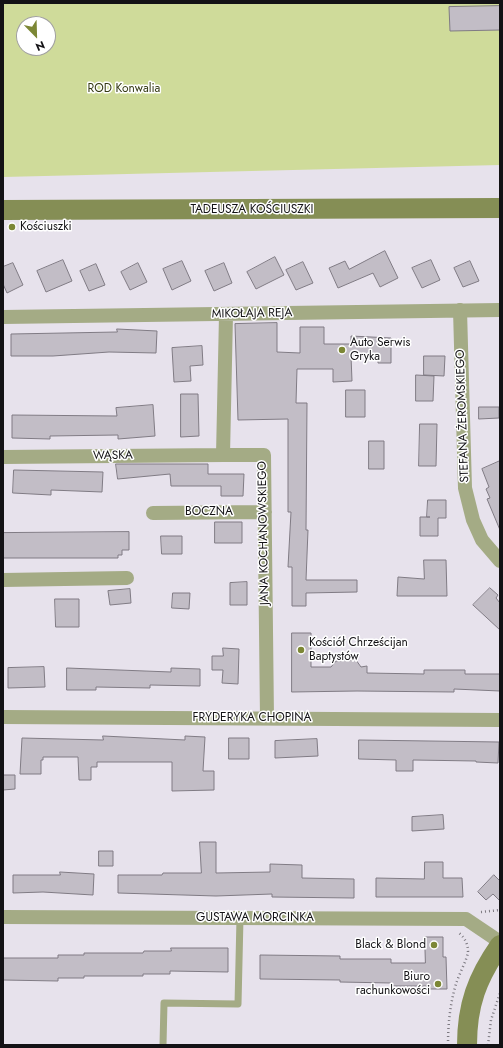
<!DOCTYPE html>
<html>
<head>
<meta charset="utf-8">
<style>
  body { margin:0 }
  #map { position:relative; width:503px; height:1048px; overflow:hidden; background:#e7e2ec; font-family:Jost,sans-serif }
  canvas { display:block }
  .frame { position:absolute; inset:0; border:4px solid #131215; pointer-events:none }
  .north { position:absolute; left:16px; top:16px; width:40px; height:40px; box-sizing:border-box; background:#fff; border:1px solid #a1a0a1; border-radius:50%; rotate:157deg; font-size:11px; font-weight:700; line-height:16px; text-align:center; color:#131215 }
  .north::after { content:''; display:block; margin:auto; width:14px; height:18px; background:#7c8735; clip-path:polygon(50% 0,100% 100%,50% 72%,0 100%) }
</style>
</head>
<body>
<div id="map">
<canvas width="503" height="1048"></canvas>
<div class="frame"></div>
<div class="north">N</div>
</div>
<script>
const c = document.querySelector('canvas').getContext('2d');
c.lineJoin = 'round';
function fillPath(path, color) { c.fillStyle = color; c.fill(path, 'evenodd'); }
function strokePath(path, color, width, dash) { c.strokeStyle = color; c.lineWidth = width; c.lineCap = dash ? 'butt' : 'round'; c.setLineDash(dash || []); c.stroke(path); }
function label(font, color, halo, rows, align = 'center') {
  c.font = font + ' Jost,sans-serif'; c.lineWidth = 3; c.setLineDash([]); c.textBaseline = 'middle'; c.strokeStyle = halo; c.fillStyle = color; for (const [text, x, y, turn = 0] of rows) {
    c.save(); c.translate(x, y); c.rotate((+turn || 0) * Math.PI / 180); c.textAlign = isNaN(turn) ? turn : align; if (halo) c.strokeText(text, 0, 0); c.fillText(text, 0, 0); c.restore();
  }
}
const green = new Path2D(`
  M 3,3 L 500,3 L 500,165 L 3,177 ZM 24,24 L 48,24 L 48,48 L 24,48 Z`);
const building = new Path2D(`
  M 500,6 L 500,30 L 450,31 L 449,7 Z
  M 385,251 L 398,278 L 380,287 L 373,273 L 338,288 L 329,268 L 345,261 L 349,269 Z
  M 275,257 L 284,275 L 256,289 L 247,272 Z
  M 63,260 L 72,281 L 46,292 L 37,271 Z
  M 431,260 L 440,280 L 422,288 L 412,268 Z
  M 182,261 L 191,281 L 172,290 L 163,269 Z
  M 470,261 L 479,281 L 463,287 L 454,268 Z
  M 303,262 L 313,283 L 296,290 L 286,270 Z
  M 13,263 L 23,285 L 7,293 L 3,284 L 3,267 Z
  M 138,263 L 147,282 L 130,290 L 121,272 Z
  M 224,263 L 232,283 L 214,291 L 205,271 Z
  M 96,264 L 105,285 L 89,291 L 80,271 Z
  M 277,323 L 277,352 L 300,353 L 300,327 L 324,327 L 324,344 L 351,344 L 351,336 L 391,338 L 391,363 L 378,363 L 378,357 L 351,356 L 352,381 L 333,382 L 333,369 L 297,369 L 296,403 L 307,403 L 306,530 L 308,530 L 306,580 L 357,580 L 357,592 L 306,593 L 306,606 L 292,606 L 292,567 L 288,567 L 291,512 L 288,512 L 288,419 L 238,420 L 235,324 Z
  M 117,329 L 157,331 L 156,353 L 109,352 L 53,356 L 11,356 L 11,334 L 117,332 Z
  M 202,346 L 203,365 L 190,366 L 191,381 L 174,382 L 172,348 Z
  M 424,356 L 445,356 L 444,376 L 424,375 Z
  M 416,375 L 434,376 L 433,401 L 416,401 Z
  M 346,390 L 365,390 L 365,417 L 346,417 Z
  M 181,394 L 198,394 L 199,436 L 181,437 Z
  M 153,405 L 155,436 L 118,439 L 118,435 L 50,436 L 50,439 L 12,438 L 12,415 L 117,416 L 116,408 Z
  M 479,407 L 499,407 L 499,418 L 479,419 Z
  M 420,424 L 437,424 L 436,466 L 419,466 Z
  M 369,441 L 384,441 L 384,469 L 369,469 Z
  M 500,461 L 500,530 L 487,499 L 490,498 L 486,489 L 489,487 L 482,469 Z
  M 116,464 L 208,464 L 208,474 L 244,474 L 243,496 L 221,496 L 221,486 L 171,486 L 170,474 L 118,479 Z
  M 14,470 L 103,472 L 102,492 L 51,490 L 51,495 L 13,493 Z
  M 428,500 L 446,500 L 446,518 L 438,518 L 438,536 L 420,536 L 420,517 L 430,517 L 427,517 Z
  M 215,522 L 242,522 L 242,543 L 215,543 Z
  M 129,532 L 129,550 L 122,550 L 122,555 L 118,555 L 118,558 L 3,558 L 3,533 Z
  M 161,536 L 182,536 L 182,554 L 162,554 Z
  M 424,560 L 446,560 L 447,596 L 397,596 L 398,577 L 424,579 Z
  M 247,582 L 247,605 L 230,605 L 230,583 Z
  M 490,588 L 498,595 L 496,598 L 500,603 L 500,630 L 473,605 Z
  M 130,589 L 131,603 L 110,605 L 108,591 Z
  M 173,593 L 190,593 L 189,609 L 172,608 Z
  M 55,599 L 79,599 L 79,627 L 56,627 Z
  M 292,633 L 311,633 L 311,667 L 331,667 L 336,661 L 356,660 L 361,667 L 367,666 L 367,673 L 424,674 L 424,670 L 465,670 L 465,674 L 500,674 L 500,691 L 454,689 L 454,692 L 357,691 L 292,692 Z
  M 223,648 L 239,649 L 238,684 L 222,683 L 223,670 L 212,670 L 212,656 L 223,656 Z
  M 44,667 L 45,687 L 8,688 L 8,668 Z
  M 67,668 L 171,672 L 171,668 L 200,669 L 200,686 L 150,685 L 150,688 L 96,687 L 96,690 L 67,690 Z
  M 103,736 L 185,740 L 185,736 L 205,737 L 203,771 L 214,771 L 214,790 L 172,791 L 172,762 L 97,762 L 97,767 L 91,767 L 91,780 L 79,780 L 78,757 L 43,757 L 43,760 L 41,760 L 41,774 L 20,774 L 22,738 L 103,740 Z
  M 229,738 L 249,738 L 249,759 L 229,759 Z
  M 317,739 L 318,756 L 275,758 L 275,741 Z
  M 359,740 L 499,742 L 498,763 L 476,762 L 476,761 L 413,760 L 413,771 L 396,771 L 396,760 L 359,759 Z
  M 3,775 L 15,775 L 15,789 L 3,790 Z
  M 443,815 L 444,829 L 412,831 L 412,817 Z
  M 200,842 L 216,842 L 216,873 L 270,872 L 270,864 L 302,865 L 302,878 L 354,879 L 354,898 L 272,897 L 272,894 L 216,896 L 118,893 L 118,875 L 162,875 L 163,873 L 201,873 Z
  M 99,851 L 113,851 L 113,866 L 99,866 Z
  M 425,862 L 443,862 L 443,878 L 462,878 L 463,897 L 376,897 L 376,878 L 424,879 Z
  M 60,872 L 94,874 L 93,895 L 43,892 L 13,893 L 13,875 L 60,875 Z
  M 494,875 L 500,881 L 500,901 L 493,894 L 486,900 L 478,892 Z
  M 425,937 L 443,937 L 443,957 L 446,957 L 447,989 L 429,989 L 429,986 L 391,986 L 391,983 L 340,982 L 340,980 L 260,979 L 260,955 L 340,956 L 340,959 L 391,959 L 391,963 L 425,963 Z
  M 171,948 L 228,948 L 228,972 L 170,971 L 170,974 L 143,974 L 143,976 L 84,976 L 84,978 L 58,978 L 58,981 L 3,980 L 3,958 L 58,958 L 58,955 L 84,955 L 84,953 L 143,953 L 144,951 L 171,951 Z`);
const path = new Path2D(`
  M 481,912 L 500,910
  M 448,1045 C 448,1024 450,1004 456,984 C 459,974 467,960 468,952 C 468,944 465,938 459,933
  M 488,1045 L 491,1020 L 500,993`);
const lane = new Path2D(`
  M 163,1045 L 164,1003 L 238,1004 L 240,918`);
const street = new Path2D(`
  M 460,310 L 465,488 L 473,520 L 482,540 L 500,561
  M 226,315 L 223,455 L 264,455 L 267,718
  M 3,317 L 500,310
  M 3,457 L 223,455
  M 153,513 L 265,512
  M 3,580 L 127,578
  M 3,717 L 500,720
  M 3,917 L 466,919 L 500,942`);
const secondary = new Path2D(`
  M 3,210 L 500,208
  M 467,1045 C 467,1005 477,978 500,945`);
const markers = [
  [12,227,4,"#7c8735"],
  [342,350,4,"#7c8735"],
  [301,650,4,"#7c8735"],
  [434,945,4,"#7c8735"],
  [438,984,4,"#7c8735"]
];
const parkNames = [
  ["ROD Konwalia",124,89]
];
const streetNames = [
  ["TADEUSZA KOŚCIUSZKI",252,210],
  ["MIKOŁAJA REJA",252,314,-1],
  ["STEFANA ŻEROMSKIEGO",463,416,-92],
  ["WĄSKA",113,456,-1],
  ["BOCZNA",209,512],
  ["JANA KOCHANOWSKIEGO",264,533,-91],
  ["FRYDERYKA CHOPINA",252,718],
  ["GUSTAWA MORCINKA",255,918]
];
const poiNames = [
  ["Kościuszki",20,227],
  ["Auto Serwis",350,343],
  ["Gryka",350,357],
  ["Kościół Chrześcijan",309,643],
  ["Baptystów",309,657],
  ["Black & Blond",426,945,"right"],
  ["Biuro",430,977,"right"],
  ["rachunkowości",430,991,"right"]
];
fillPath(green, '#cfdb9a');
fillPath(building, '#c2bdc6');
strokePath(building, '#807b84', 1);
strokePath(path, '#7c7980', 2.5, [1, 3]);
strokePath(lane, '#a4ab85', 7);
strokePath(street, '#a4ab85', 14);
strokePath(secondary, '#858e55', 20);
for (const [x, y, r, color] of markers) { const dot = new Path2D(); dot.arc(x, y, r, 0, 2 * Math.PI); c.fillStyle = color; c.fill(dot); strokePath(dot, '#fff', 1.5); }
label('12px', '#343913', '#fff', parkNames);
label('12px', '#131215', '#fff', streetNames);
label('12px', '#131215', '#fff', poiNames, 'left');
</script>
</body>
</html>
